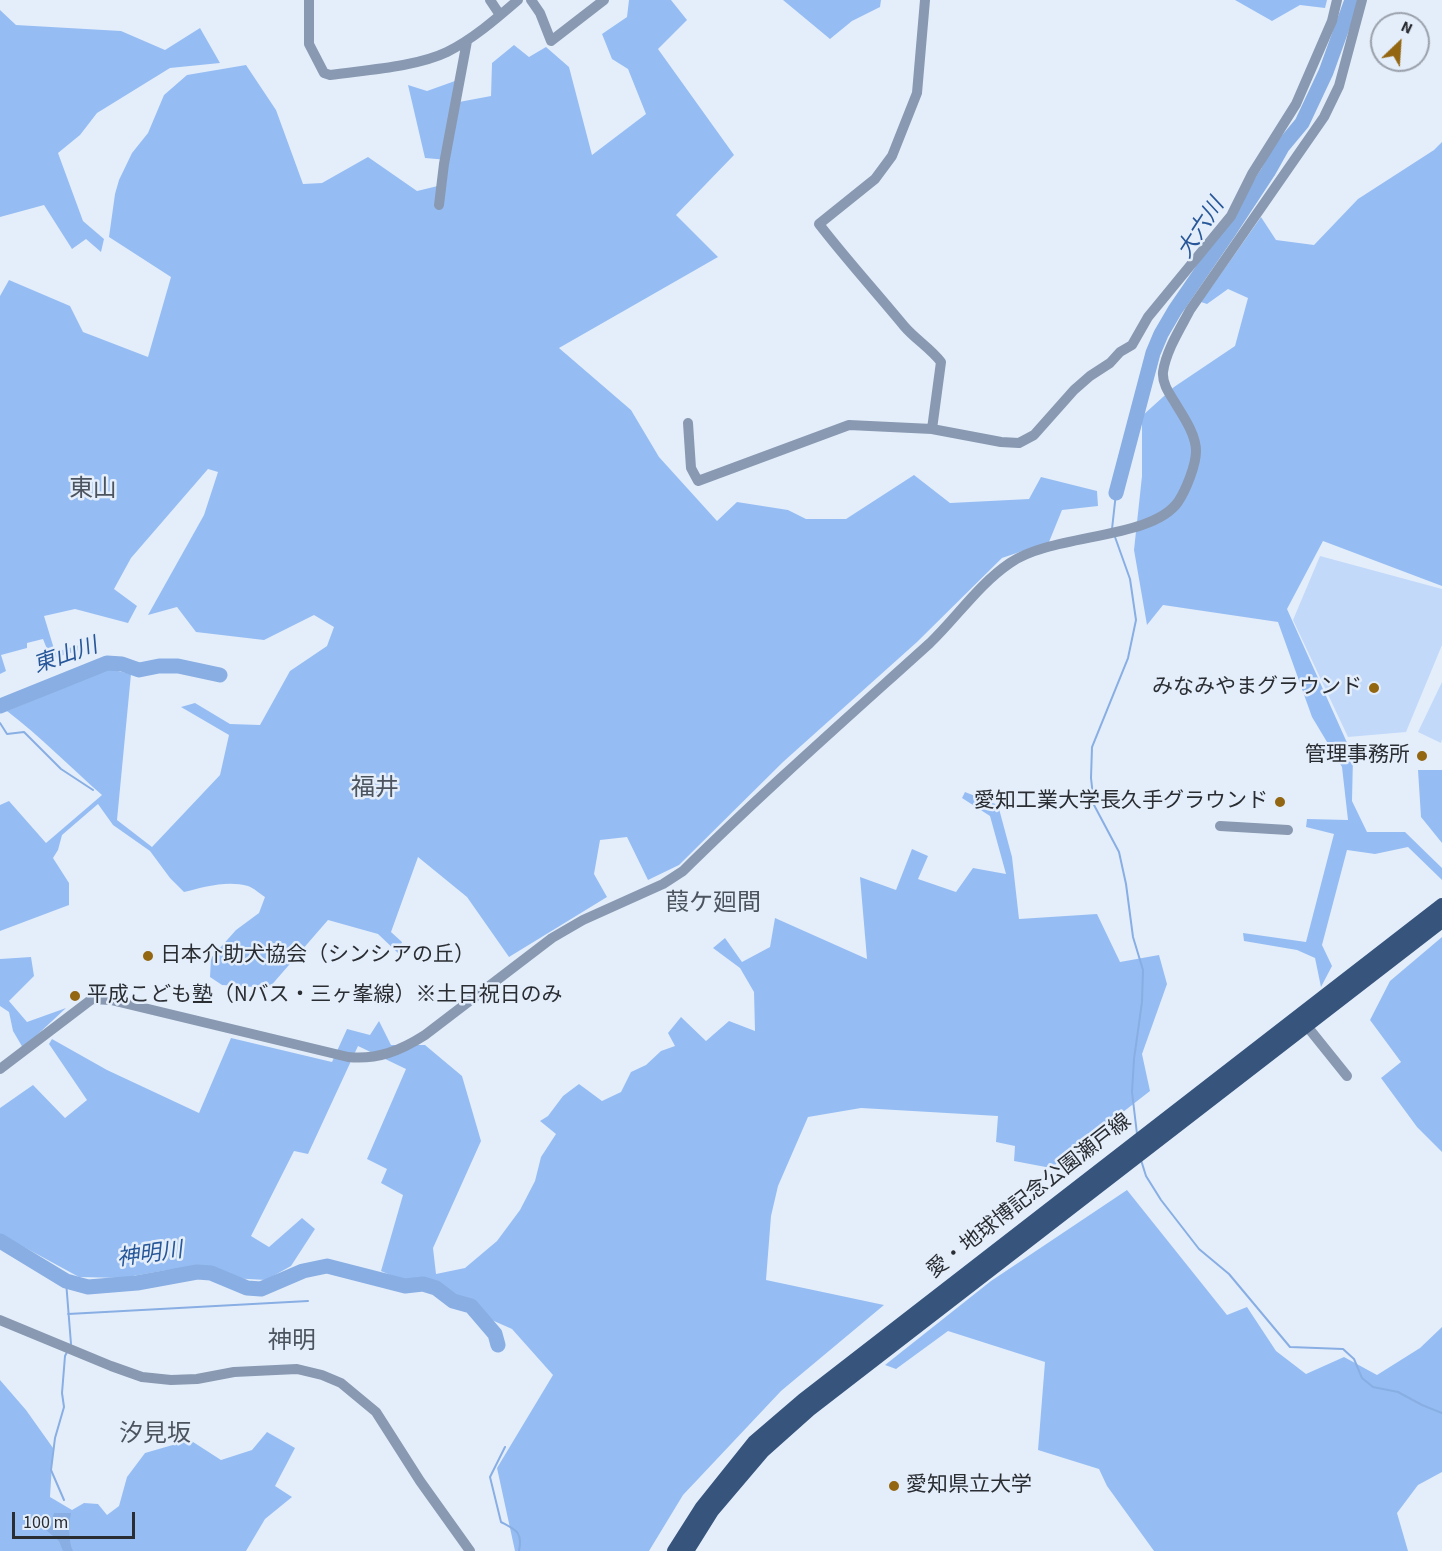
<!DOCTYPE html>
<html>
<head>
<meta charset="utf-8">
<style>
  body { margin:0 }
  #map { position:relative; width:1442px; height:1551px; overflow:hidden; background:#e4eefb; font-family:"Source Sans 3",sans-serif }
  canvas { display:block }
  .north { position:absolute; left:1370px; top:12px; width:60px; height:60px; box-sizing:border-box; background:#e4eefb; border:2px solid #9aa1ab; border-radius:50%; rotate:25deg; font-size:16px; font-weight:700; line-height:24px; text-align:center; color:#2a2d32 }
  .north::after { content:''; display:block; margin:auto; width:21px; height:27px; background:#936612; clip-path:polygon(50% 0,100% 100%,50% 72%,0 100%) }
  .scale { position:absolute; left:12px; top:1512px; width:123px; height:27px; box-sizing:border-box; border:3px solid #2a2d32; border-top:0; padding-left:8px; font-size:18px; line-height:21px; white-space:nowrap; color:#2a2d32; -webkit-text-stroke:4px #e4eefb; paint-order:stroke }
</style>
</head>
<body>
<div id="map">
<canvas width="1442" height="1551"></canvas>
<div class="north">N</div>
<div class="scale">100 m</div>
</div>
<script>
const c = document.querySelector('canvas').getContext('2d');
c.lineJoin = 'round';
function fillPath(path, color) { c.fillStyle = color; c.fill(path, 'evenodd'); }
function strokePath(path, color, width, dash) { c.strokeStyle = color; c.lineWidth = width; c.lineCap = dash ? 'butt' : 'round'; c.setLineDash(dash || []); c.stroke(path); }
function label(font, color, halo, rows, align = 'center') {
  c.font = font + ' "Source Sans 3","Noto Sans JP",sans-serif'; c.lineWidth = 5; c.setLineDash([]); c.textBaseline = 'middle'; c.strokeStyle = halo; c.fillStyle = color; for (const [text, x, y, turn = 0] of rows) {
    c.save(); c.translate(x, y); c.rotate((+turn || 0) * Math.PI / 180); c.textAlign = isNaN(turn) ? turn : align; if (halo) c.strokeText(text, 0, 0); c.fillText(text, 0, 0); c.restore();
  }
}
const green = new Path2D(`
  M 1320,556 L 1442,589 L 1442,645 L 1406,732 L 1348,737 L 1293,620 Z
  M 1442,682 L 1442,739 L 1441,743 L 1418,732 Z`);
const forest = new Path2D(`
  M 629,0 L 671,0 L 687,20 L 658,49 L 734,155 L 676,215 L 718,257 L 559,348 L 631,410 L 659,457 L 717,521 L 737,502 L 788,510 L 806,519 L 846,519 L 914,475 L 950,503 L 1029,499 L 1041,477 L 1097,491 L 1098,506 L 1062,510 L 1049,542 L 1002,558 L 917,642 L 783,762 L 679,865 L 648,880 L 627,837 L 600,840 L 594,874 L 607,897 L 509,957 L 467,897 L 418,857 L 391,932 L 402,942 L 398,953 L 378,934 L 328,920 L 269,988 L 222,985 L 210,977 L 211,958 L 236,930 L 259,913 L 265,897 C 260,894 254,888 248,886 C 227,880 204,887 184,892 L 170,878 L 150,851 L 113,825 L 98,804 L 62,835 L 58,850 L 53,858 L 69,883 L 69,905 L 0,931 L 0,805 L 9,801 L 46,843 L 102,795 C 70,767 40,736 7,711 L 109,669 L 131,674 L 117,820 L 152,847 L 220,775 L 229,735 L 181,707 L 195,703 L 230,724 L 260,725 L 290,671 L 327,646 L 334,627 L 314,615 L 264,640 L 196,632 L 177,607 L 148,615 L 204,515 L 218,472 L 208,469 L 131,558 L 114,589 L 137,606 L 128,623 L 75,609 L 44,616 L 55,652 L 83,644 L 83,649 L 51,659 L 43,639 L 27,643 L 27,648 L 1,655 L 6,671 L 0,674 L 0,296 L 9,280 L 70,306 L 83,332 L 148,357 L 171,277 L 109,237 L 115,194 L 119,180 L 132,153 L 148,133 L 164,95 L 187,75 L 246,65 L 276,110 L 303,184 L 322,183 L 368,157 L 417,191 L 446,184 L 448,160 L 425,158 L 408,85 L 427,91 L 455,81 L 459,102 L 491,96 L 492,63 L 514,45 L 529,57 L 546,47 L 569,67 L 592,155 L 646,114 L 628,69 L 612,59 L 602,34 L 627,17 Z
  M 783,0 L 881,0 L 880,7 L 852,21 L 830,39 Z
  M 1235,0 L 1327,0 L 1325,8 L 1300,5 L 1272,21 Z
  M 0,10 L 16,25 L 121,31 L 165,50 L 200,28 L 220,63 L 170,68 L 97,113 L 80,135 L 58,153 L 83,221 L 104,239 L 101,252 L 86,239 L 72,249 L 44,205 L 0,217 Z
  M 1442,142 L 1442,586 L 1323,541 L 1287,609 L 1353,756 L 1352,801 L 1367,832 L 1405,832 L 1442,868 L 1442,880 L 1408,847 L 1375,854 L 1347,850 L 1322,945 L 1332,966 L 1321,987 L 1315,958 L 1297,950 L 1244,941 L 1243,933 L 1306,942 L 1334,834 L 1306,827 L 1307,819 L 1348,820 L 1342,767 L 1312,717 L 1278,622 L 1163,605 L 1147,625 L 1134,550 L 1142,476 L 1142,416 L 1174,387 L 1235,346 L 1248,298 L 1228,289 L 1207,304 L 1201,302 L 1261,217 L 1276,240 L 1314,245 L 1358,199 L 1434,150 Z
  M 1418,770 L 1442,770 L 1442,843 L 1421,817 Z
  M 965,792 L 998,805 L 1012,857 L 1019,919 L 1097,914 L 1120,962 L 1159,955 L 1167,984 L 1142,1054 L 1150,1091 L 1051,1168 L 1014,1161 L 1015,1146 L 996,1142 L 998,1116 L 861,1108 L 808,1117 L 778,1186 L 771,1216 L 766,1280 L 884,1305 L 781,1391 L 683,1495 L 649,1551 L 515,1551 L 497,1468 L 553,1375 L 512,1329 L 381,1271 L 403,1195 L 381,1183 L 387,1169 L 367,1159 L 406,1069 L 358,1046 L 308,1154 L 294,1151 L 251,1236 L 269,1247 L 302,1218 L 315,1229 L 291,1266 L 266,1280 L 231,1278 L 211,1268 L 167,1270 L 122,1278 L 79,1277 L 0,1234 L 0,1108 L 33,1085 L 65,1118 L 87,1100 L 49,1044 L 52,1039 L 107,1070 L 199,1113 L 231,1038 L 332,1062 L 347,1029 L 370,1035 L 379,1021 L 391,1045 L 425,1045 L 462,1076 L 481,1141 L 433,1248 L 436,1274 L 465,1268 L 497,1241 L 520,1210 L 535,1181 L 541,1157 L 556,1134 L 540,1121 L 548,1116 L 563,1096 L 579,1084 L 602,1101 L 621,1092 L 631,1072 L 646,1065 L 661,1051 L 675,1046 L 668,1033 L 681,1017 L 706,1041 L 729,1021 L 755,1031 L 754,992 L 740,968 L 713,948 L 725,938 L 742,962 L 770,947 L 775,918 L 867,959 L 860,877 L 896,890 L 912,849 L 928,856 L 918,879 L 956,892 L 973,868 L 1006,874 L 990,816 L 962,798 Z
  M 1442,937 L 1442,1152 L 1417,1127 L 1381,1078 L 1401,1062 L 1370,1020 L 1390,981 Z
  M 31,957 L 34,976 L 9,1001 L 27,1022 L 66,1008 L 23,1048 L 13,1031 L 9,1012 L 0,1006 L 0,959 Z
  M 1127,1190 L 1227,1315 L 1247,1307 L 1276,1351 L 1306,1374 L 1344,1357 L 1377,1375 L 1420,1348 L 1442,1327 L 1442,1472 L 1418,1485 L 1397,1513 L 1408,1551 L 1154,1551 L 1107,1486 L 1099,1469 L 1038,1450 L 1045,1362 L 948,1331 L 896,1369 L 885,1365 L 991,1281 Z
  M 0,1380 L 26,1410 L 53,1448 L 50,1497 L 72,1510 L 84,1503 L 98,1504 L 107,1515 L 119,1506 L 127,1477 L 145,1453 L 190,1440 L 221,1460 L 252,1450 L 267,1432 L 295,1448 L 275,1486 L 292,1497 L 265,1519 L 246,1551 L 0,1551 Z`);
const water = new Path2D(`
  M 54,1513 L 71,1513 C 69,1522 68,1542 73,1551 L 63,1551 L 59,1541 L 46,1530 L 51,1524 Z`);
const stream = new Path2D(`
  M 1112,529 L 1116,493
  M 1115,537 L 1130,579 L 1136,620 L 1128,658 L 1092,747 L 1091,778 L 1094,805 L 1119,852 L 1126,884 L 1133,937 L 1143,970 L 1142,1002 L 1134,1059 L 1132,1092 L 1137,1134
  M 0,723 L 7,734 L 24,732 L 61,769 L 93,790
  M 1141,1160 L 1146,1176 L 1161,1200 L 1199,1249 L 1229,1274 L 1290,1347 L 1343,1349 L 1354,1359 L 1362,1378 L 1373,1387 L 1398,1392 L 1422,1405 L 1442,1413
  M 66,1281 L 71,1344
  M 68,1314 L 308,1301
  M 505,1447 L 490,1477 L 501,1522 C 516,1530 523,1532 519,1551
  M 64,1500 L 51,1470 L 55,1438 L 64,1407 L 62,1393 L 65,1356 L 67,1352`);
const river = new Path2D(`
  M 1116,493 L 1153,353 L 1161,334 L 1175,310 L 1230,230 L 1268,172 L 1282,147 L 1302,123 L 1326,72 L 1352,0
  M 0,706 L 107,663 L 122,664 L 139,670 L 159,666 L 178,666 L 220,675
  M 0,1241 L 66,1281 L 88,1287 L 137,1283 L 197,1272 L 211,1273 L 247,1288 L 261,1289 L 303,1271 L 327,1266 L 405,1286 L 423,1284 L 436,1288 L 453,1301 L 471,1306 L 495,1334 L 498,1345`);
const minor = new Path2D(`
  M 309,0 L 309,44 L 324,73 L 330,75 C 365,70 416,67 447,52 C 473,39 496,19 518,0
  M 490,0 L 500,15
  M 531,0 L 540,13 L 551,41 L 604,0
  M 925,0 L 917,93 L 892,156 L 875,179 L 819,224 C 846,259 876,292 904,326 C 915,339 930,348 941,362 L 932,429
  M 439,205 L 444,164 L 467,41
  M 688,423 L 691,468 L 698,481 L 849,425 L 932,429 L 1001,442 L 1019,443 L 1034,435 L 1074,390 L 1090,376 L 1110,363 L 1120,352 L 1132,345 L 1148,317 L 1231,216 L 1252,174 L 1296,104 L 1332,21 L 1337,0
  M 1220,826 L 1288,830
  M 1302,1020 L 1347,1076
  M 0,1069 L 92,999 L 111,1000 L 348,1057 C 377,1060 400,1051 425,1035 L 552,938 L 583,920 L 663,884 L 683,871 C 763,792 847,718 930,643 C 957,617 979,584 1010,563 C 1053,533 1151,540 1178,502 C 1186,490 1196,465 1196,451 C 1196,434 1183,416 1174,401 C 1169,393 1162,383 1163,372 C 1166,351 1180,329 1190,310 L 1324,117 L 1339,86 L 1362,0
  M 0,1320 L 111,1366 L 142,1377 L 171,1380 L 197,1379 L 234,1372 L 297,1369 L 322,1375 L 341,1383 L 376,1412 L 420,1481 L 470,1551`);
const major = new Path2D(`
  M 674,1551 L 702,1507 L 754,1442 L 803,1400 L 1442,905
  M 687,1551 L 712,1511 L 763,1451 L 809,1410 L 1442,921`);
const markers = [
  [1374,688,6,"#936612"],
  [1422,756,6,"#936612"],
  [1280,802,6,"#936612"],
  [148,956,6,"#936612"],
  [75,996,6,"#936612"],
  [894,1486,6,"#936612"]
];
const poiNames = [
  ["みなみやまグラウンド",1362,688],
  ["管理事務所",1410,756],
  ["愛知工業大学長久手グラウンド",1268,802],
  ["日本介助犬協会（シンシアの丘）",160,956,"left"],
  ["平成こども塾（Nバス・三ヶ峯線）※土日祝日のみ",87,996,"left"],
  ["愛知県立大学",906,1486,"left"]
];
const streetNames = [
  ["愛・地球博記念公園瀬戸線",1030,1197,-38]
];
const waterNames = [
  ["大六川",1202,229,-57],
  ["東山川",66,657,-19],
  ["神明川",150,1256,-8]
];
const quarterNames = [
  ["東山",93,491],
  ["福井",375,790],
  ["葭ケ廻間",713,905],
  ["神明",292,1343],
  ["汐見坂",155,1436]
];
fillPath(green, '#c2d9f9');
fillPath(forest, '#96bdf3');
fillPath(water, '#88aee3');
strokePath(stream, '#88aee3', 2);
strokePath(river, '#88aee3', 15);
strokePath(minor, '#8999b1', 10);
strokePath(major, '#37547c', 14);
for (const [x, y, r, color] of markers) { const dot = new Path2D(); dot.arc(x, y, r, 0, 2 * Math.PI); c.fillStyle = color; c.fill(dot); strokePath(dot, '#e4eefb', 2); }
label('21px', '#2a2d32', '#e4eefb', poiNames, 'right');
label('21px', '#2a2d32', '#e4eefb', streetNames);
label('italic 22px', '#275798', '#e4eefb', waterNames);
label('24px', '#4c545f', '#e4eefb', quarterNames);
</script>
</body>
</html>
